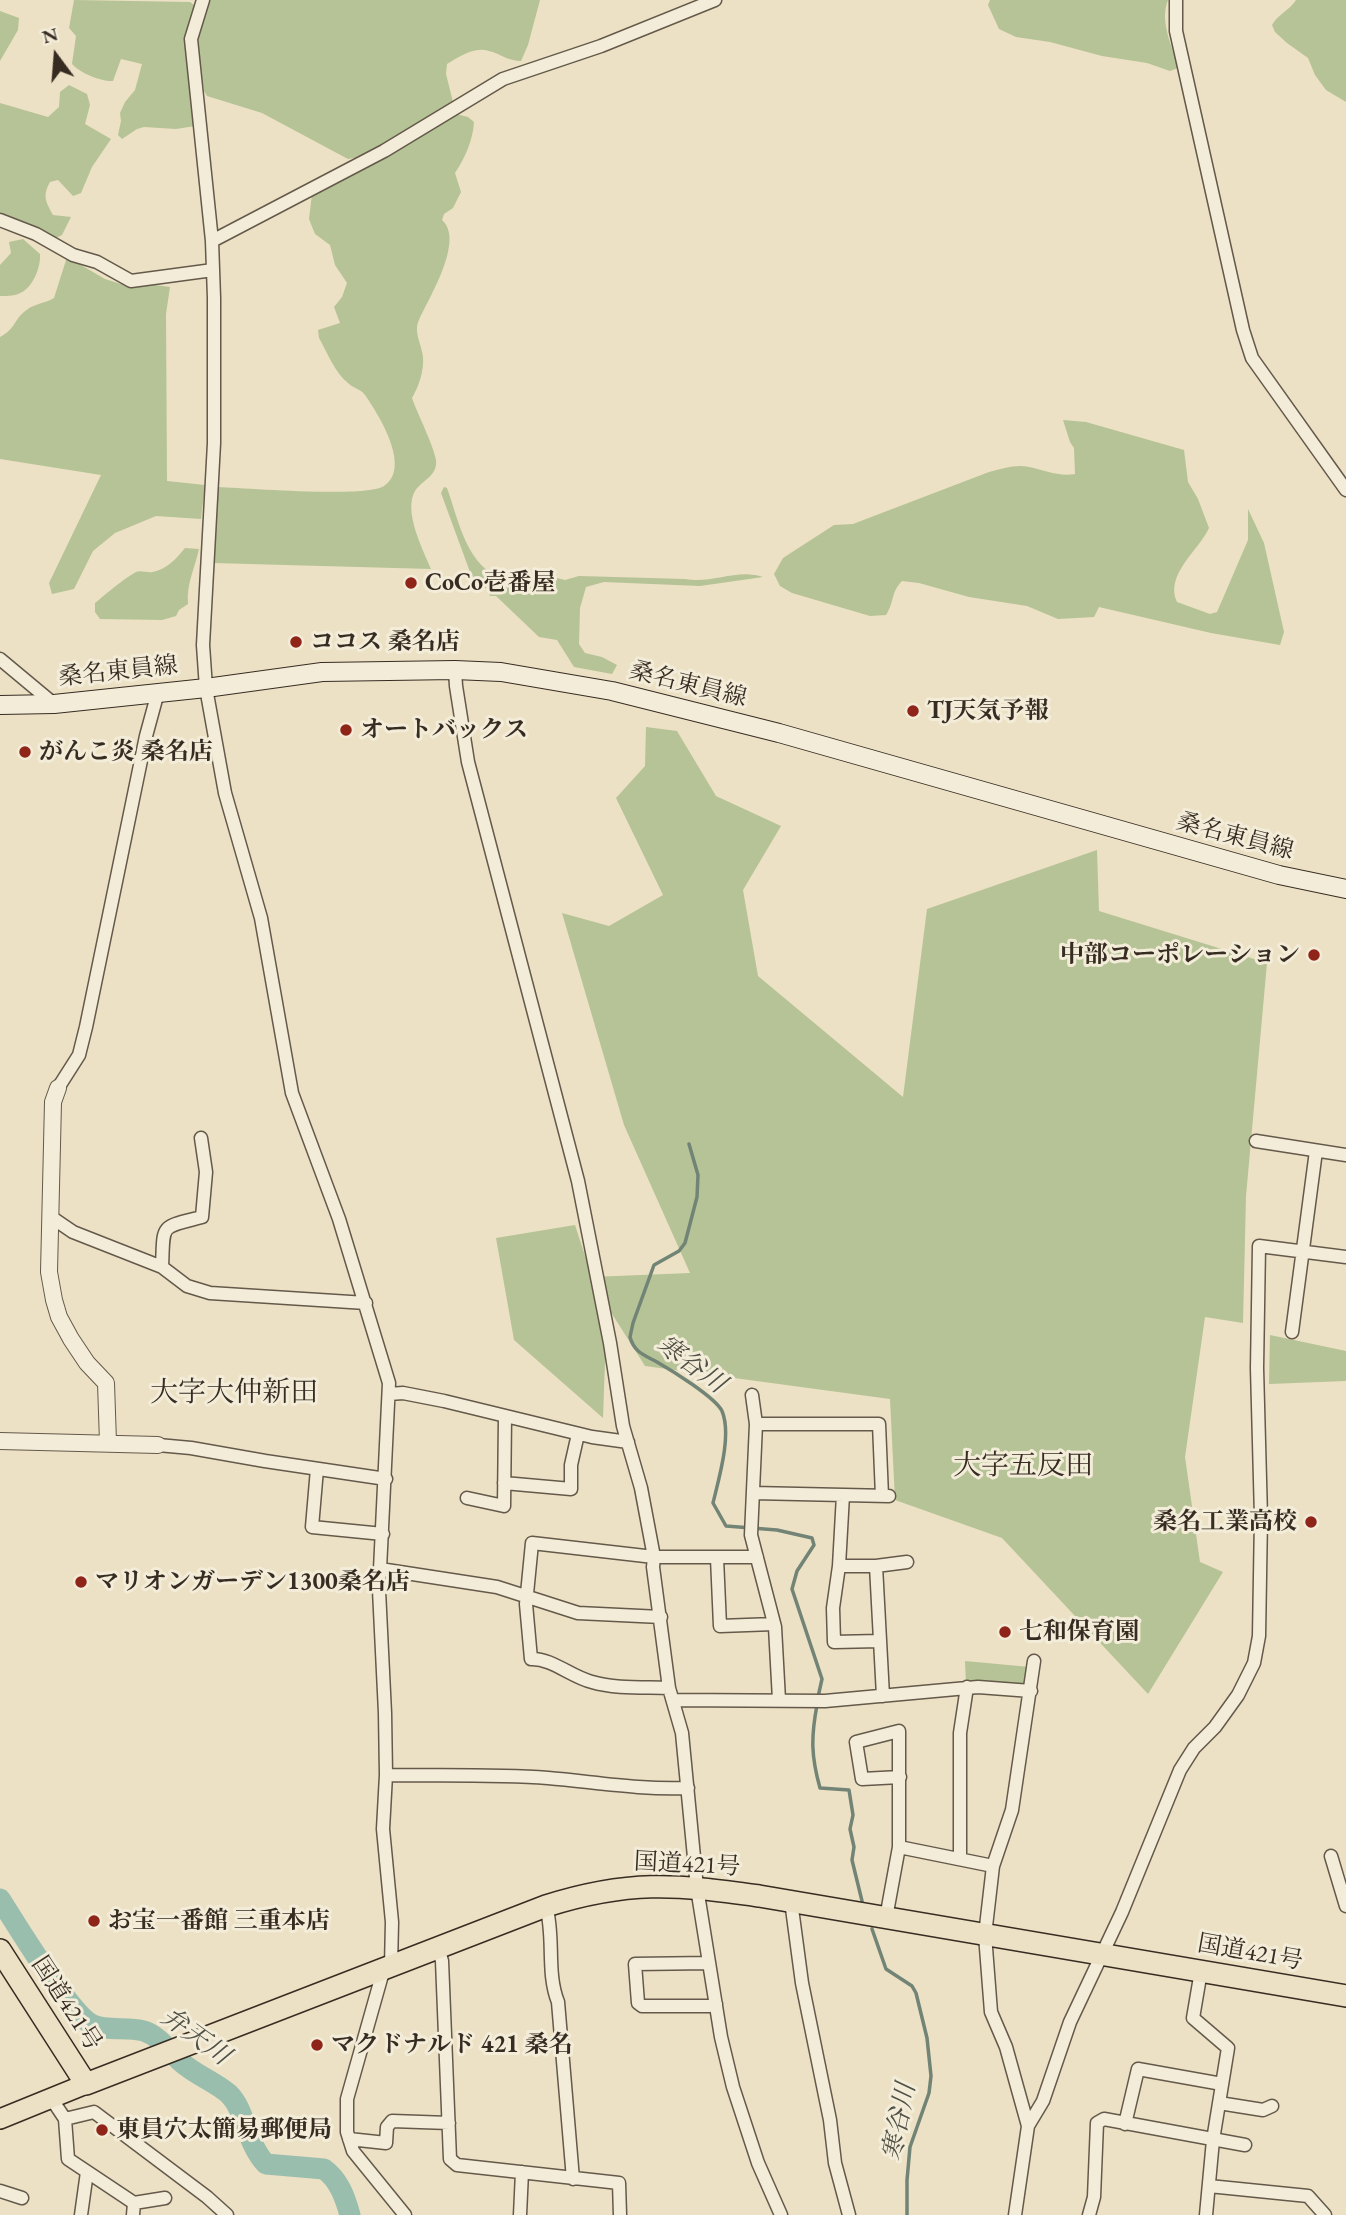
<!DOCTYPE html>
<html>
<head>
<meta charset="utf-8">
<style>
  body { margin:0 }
  #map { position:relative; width:1346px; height:2215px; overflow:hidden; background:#ece1c4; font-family:"EB Garamond",serif }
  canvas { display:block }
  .north { position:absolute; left:21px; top:21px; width:70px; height:70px; -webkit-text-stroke:5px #f3ecd9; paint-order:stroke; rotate:344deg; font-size:19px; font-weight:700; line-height:28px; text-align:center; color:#372c22 }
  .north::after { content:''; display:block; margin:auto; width:24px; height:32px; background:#372c22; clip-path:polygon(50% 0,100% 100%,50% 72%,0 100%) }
</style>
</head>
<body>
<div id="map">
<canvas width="1346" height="2215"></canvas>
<div class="north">N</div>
</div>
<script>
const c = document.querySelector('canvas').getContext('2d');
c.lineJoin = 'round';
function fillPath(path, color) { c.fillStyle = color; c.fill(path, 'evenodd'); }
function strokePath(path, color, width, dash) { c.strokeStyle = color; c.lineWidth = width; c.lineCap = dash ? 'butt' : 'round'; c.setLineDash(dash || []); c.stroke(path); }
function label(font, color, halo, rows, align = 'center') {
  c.font = font + ' "EB Garamond","Noto Serif JP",serif'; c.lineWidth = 6; c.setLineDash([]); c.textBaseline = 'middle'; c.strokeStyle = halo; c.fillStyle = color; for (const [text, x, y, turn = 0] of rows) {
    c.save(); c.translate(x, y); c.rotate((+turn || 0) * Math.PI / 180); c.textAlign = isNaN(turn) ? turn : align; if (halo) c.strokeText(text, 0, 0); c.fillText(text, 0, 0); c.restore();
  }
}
const green = new Path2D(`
  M 74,0 L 190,2 L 194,5 L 195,126 L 176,129 L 144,127 L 137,129 L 122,139 L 118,135 L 121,121 L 120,113 L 125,102 L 135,90 L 142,64 L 121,59 L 113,81 C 102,82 80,73 72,64 L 76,36 L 69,28 Z
  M 209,0 L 540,0 L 528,45 L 521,61 C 508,61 501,54 489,51 C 474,46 459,57 447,64 L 446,74 L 453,102 L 366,156 L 348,159 L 262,113 L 207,96 L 204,91 L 197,41 Z
  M 990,0 L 1168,0 C 1159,23 1173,46 1178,68 L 1170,71 L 1147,63 L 1102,56 L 1050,42 L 1016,37 L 999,29 L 988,5 Z
  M 1296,0 L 1346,0 L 1346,102 L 1326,90 L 1315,75 L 1308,58 L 1287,43 L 1275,32 L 1272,25 C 1278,14 1289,11 1296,0 Z
  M 0,11 L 19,18 L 18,30 L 0,61 Z
  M 69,85 L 87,94 L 90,105 L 85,124 L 111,139 L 92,167 L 81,193 L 73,196 L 58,180 L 50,182 C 42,196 46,202 53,215 L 71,217 L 62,235 L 56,238 L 29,224 L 0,213 L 0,103 L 48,117 L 59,107 L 60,92 Z
  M 456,114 L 468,117 L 474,122 C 473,140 465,158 455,173 L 461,192 L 453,208 L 444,214 L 442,220 C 465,240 429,298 419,320 C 413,332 422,345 423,357 C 424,371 419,386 412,398 C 418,415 433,444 436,460 C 438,476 422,480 415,491 C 403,511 423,550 431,569 L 213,563 L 218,487 C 246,488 366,498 384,486 C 412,468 379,415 365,395 C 361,389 353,388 348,383 C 335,373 327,352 319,338 L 318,330 L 340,323 L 334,307 L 342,297 L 347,283 L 335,265 L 330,245 L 315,234 L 309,219 L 312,194 Z
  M 23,239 L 40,254 C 41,267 33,289 18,294 C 13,296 5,296 0,296 L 0,265 L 11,253 L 9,242 Z
  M 67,257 L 105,279 L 124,285 L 147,284 L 170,287 L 166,314 L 167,481 L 205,485 L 201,519 L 156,516 L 115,533 L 93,551 L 74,589 L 52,594 L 49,583 L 101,475 L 0,459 L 0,337 C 16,329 14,318 28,309 C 34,304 46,303 54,298 Z
  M 1063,420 L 1086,422 L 1184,450 L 1188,482 L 1198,499 L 1209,528 C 1200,549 1164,575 1177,602 L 1210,614 L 1217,612 L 1248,540 L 1248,509 L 1264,543 L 1284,632 L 1280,645 L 1211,633 L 1099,607 L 1094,617 L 1058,619 L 1027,606 L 969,597 L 919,583 L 902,581 C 890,594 895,601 886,615 L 870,616 L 792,593 L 780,586 L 774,574 L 783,558 L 834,525 L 853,524 L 989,472 C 1002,469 1016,464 1029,467 C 1044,470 1059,477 1075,474 L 1074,448 L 1070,442 Z
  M 444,487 L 447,488 C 458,518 465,560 496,576 C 502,580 510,578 517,580 C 531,586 544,588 557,578 L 565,580 L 579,576 L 685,579 C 711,584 739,568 763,577 L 700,586 L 604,582 L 586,587 L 580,608 L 579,644 L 585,653 L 602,657 L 617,665 L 612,674 L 574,667 L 557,640 L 539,637 L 496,596 L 490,596 L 488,588 L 478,587 L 470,572 L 441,493 Z
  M 185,548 L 199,549 C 195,568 186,584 188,604 L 179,610 L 176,616 L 162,620 L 100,619 L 95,612 L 95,603 C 107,593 122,580 136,572 C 141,570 147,573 153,572 C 167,569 176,559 185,548 Z
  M 646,727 L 677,731 L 716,796 L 781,826 L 743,890 L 758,976 L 903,1097 L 927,909 L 1097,850 L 1099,911 L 1267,963 L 1246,1196 L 1243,1323 L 1205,1317 L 1185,1457 L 1200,1562 L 1223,1572 L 1148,1694 L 1002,1538 L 895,1500 L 890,1399 L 645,1366 L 607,1306 L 603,1418 L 514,1340 L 496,1238 L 575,1225 L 592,1277 L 690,1273 L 624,1125 L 562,913 L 609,926 L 663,895 L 616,798 L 645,766 Z
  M 1270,1335 L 1346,1351 L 1346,1381 L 1269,1384 Z
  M 965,1661 L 1030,1667 L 1029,1689 L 966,1685 Z`);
const stream = new Path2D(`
  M 689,1144 L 698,1175 L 697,1197 L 685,1243 L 679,1251 L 654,1265 L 633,1323 L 630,1337 C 634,1352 644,1355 657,1362 C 671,1370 715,1397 722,1411 C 732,1435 719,1478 713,1503 L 726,1526 L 777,1530 L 812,1538 L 814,1545 L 797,1571 L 792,1589 L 822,1679 L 818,1697
  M 817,1705 C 811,1737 811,1756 820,1788 L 849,1790 L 853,1815 L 850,1829 L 854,1847 L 852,1860 L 862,1901
  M 872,1929 L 886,1969 L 912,1986 L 916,1993 L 927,2038 L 931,2076 L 929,2093 L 910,2147 L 907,2180 L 907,2215`);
const river = new Path2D(`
  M 0,1899 C 16,1924 69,2012 91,2024 C 106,2032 127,2026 144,2031 C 159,2036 169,2051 180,2061 C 195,2075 214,2081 229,2094 C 246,2111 246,2143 266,2164 L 324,2169 C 339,2180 345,2197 350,2215`);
const minor = new Path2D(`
  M 203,0 L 191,39 L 212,241 L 214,298 L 214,443 L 203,645 L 206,688 L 225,793 L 261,918 L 292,1093 L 339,1219 L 389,1383 L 379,1590 L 385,1713 L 386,1775 L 383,1829 L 392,1922 L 391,1966
  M 1176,0 L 1176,31 L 1243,330 L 1252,358 L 1346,490
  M 0,220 L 36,234 L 73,255 L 97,262 L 131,281 L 213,270
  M 212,241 L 384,151 L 503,79 L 601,46 L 715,0
  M 0,659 L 54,704
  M 455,670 L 456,686 L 468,762 L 578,1181 L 610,1343 L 623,1426 L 641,1488 L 654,1557 L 653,1567 L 669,1688 L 682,1733 L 697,1888 L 721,2037 L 733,2087 L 758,2163 L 781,2215
  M 58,1088 L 79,1055 L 86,1027 L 146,736 L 158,692
  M 1256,1141 L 1346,1155
  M 51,1217 L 73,1232 L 162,1267 L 187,1286 L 210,1293 L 366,1303
  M 162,1267 C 164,1223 159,1228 202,1217 L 206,1172 L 201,1138
  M 1292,1332 L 1316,1151
  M 389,1394 L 403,1393 L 444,1401 L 592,1437 L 628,1442
  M 752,1395 L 756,1424 L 751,1535 L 775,1627 L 779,1700
  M 756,1424 L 879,1424 L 882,1496
  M 158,1445 L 191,1448 L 265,1461 L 386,1479
  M 317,1469 L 312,1527 L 383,1534
  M 504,1483 L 571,1489 L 571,1465 L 578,1434
  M 753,1493 L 889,1496
  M 843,1495 L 839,1566 L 833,1608 L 834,1642 L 879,1641
  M 467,1498 L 504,1506 L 505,1417
  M 717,1558 L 720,1626 L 774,1624
  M 839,1566 L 876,1566 L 907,1562
  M 876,1566 L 883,1696
  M 380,1569 L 497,1587 L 578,1613 L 661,1617
  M 669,1688 C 644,1687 616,1689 592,1682 C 571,1677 552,1658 531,1659 L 526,1604 L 532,1543 L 654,1557 L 757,1557
  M 673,1700 L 825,1701 L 978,1687 L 1031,1691
  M 386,1775 C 440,1776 494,1774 548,1778 C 595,1782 641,1790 688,1788
  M 899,1847 L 993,1866
  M 1331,1856 L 1346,1906
  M 960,1859 L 960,1733 L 967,1687
  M 791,1901 L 802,1983 L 830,2120 L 835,2163 L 849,2215
  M 546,1906 C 555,1937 546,1972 558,2002 L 573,2179
  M 886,1918 L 899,1847 L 899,1731 L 856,1742 L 862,1779 L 900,1777
  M 438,1948 L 442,1961 L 450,2159 L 457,2165 L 619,2183 L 620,2215
  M 709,1963 L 635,1964 L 638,2003 L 642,2006 L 709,2006 L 716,2004
  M 384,1968 L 347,2099 L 347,2132 L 353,2151 L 405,2215
  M 1201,1971 L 1193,2018 L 1228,2048 L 1213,2140 L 1206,2215
  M 51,2098 L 65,2119 L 94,2112 L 207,2197 L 227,2215
  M 1219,2103 L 1263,2110 L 1272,2106
  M 65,2119 L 68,2159 L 134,2203 L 133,2215
  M 1125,2124 L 1138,2069 L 1222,2084
  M 1028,2126 L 1006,2047 L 991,2012 L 985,1935 L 993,1866 L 1012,1810 L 1034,1661
  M 349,2139 L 386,2143 L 387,2127 L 392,2121 L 449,2123
  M 1209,2186 L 1308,2196 L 1325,2215
  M 0,2191 L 22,2198
  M 134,2203 L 165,2198
  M 81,2215 L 87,2172
  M 520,2215 L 522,2172
  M 1015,2215 L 1028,2126 L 1043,2101 L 1070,2022 L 1122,1912 L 1180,1770 L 1194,1748 L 1215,1727 L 1238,1695 L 1254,1663 L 1259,1636 L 1261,1517 L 1257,1368 L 1259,1246 L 1346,1257
  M 1089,2215 L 1094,2197 L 1097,2123 L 1104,2119 L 1245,2145`);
const tertiary = new Path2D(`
  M 58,1088 L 53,1102 L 49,1272 L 54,1300 L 59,1317 L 71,1339 L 87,1363 L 106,1383 L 108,1442
  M 0,1441 L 158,1445`);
const secondary = new Path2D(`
  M 0,705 L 54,704 L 206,688 L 322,672 L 455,670 L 501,672 L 612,691 L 779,733 L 1279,875 L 1346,889`);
const primary = new Path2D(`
  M 0,2119 L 86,2084`);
const trunk = new Path2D(`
  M 0,1950 L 86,2084 L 546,1906 C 628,1880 675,1884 759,1896 L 1346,1996`);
const markers = [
  [411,583,7,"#8f2418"],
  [296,642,7,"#8f2418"],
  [913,711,7,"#8f2418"],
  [346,730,7,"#8f2418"],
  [25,752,7,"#8f2418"],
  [1314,955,7,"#8f2418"],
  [1311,1522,7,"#8f2418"],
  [81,1582,7,"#8f2418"],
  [1005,1632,7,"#8f2418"],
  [94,1921,7,"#8f2418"],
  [317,2045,7,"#8f2418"],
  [102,2130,7,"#8f2418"]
];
const poiNames = [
  ["CoCo壱番屋",425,583],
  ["ココス 桑名店",310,642],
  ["TJ天気予報",927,711],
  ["オートバックス",360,730],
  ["がんこ炎 桑名店",39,752],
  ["中部コーポレーション",1300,955,"right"],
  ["桑名工業高校",1297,1522,"right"],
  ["マリオンガーデン1300桑名店",95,1582],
  ["七和保育園",1019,1632],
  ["お宝一番館 三重本店",108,1921],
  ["マクドナルド 421 桑名",331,2045],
  ["東員穴太簡易郵便局",116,2130]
];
const streetNames = [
  ["桑名東員線",118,672,-6],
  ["桑名東員線",688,685,14],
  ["桑名東員線",1235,837,15],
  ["国道421号",687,1865,3],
  ["国道421号",1250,1953,10],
  ["国道421号",66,2004,57]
];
const waterNames = [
  ["寒谷川",691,1365,36],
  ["弁天川",195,2037,36],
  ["寒谷川",900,2122,-79]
];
const quarterNames = [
  ["大字大仲新田",234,1393],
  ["大字五反田",1023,1466]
];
fillPath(green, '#b6c396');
strokePath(stream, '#728476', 3.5);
strokePath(river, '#9abeae', 21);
strokePath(minor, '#64594a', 15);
strokePath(tertiary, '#64594a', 18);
strokePath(secondary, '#372c22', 20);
strokePath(primary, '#372c22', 22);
strokePath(trunk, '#372c22', 24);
strokePath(minor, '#f3ecd9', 12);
strokePath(tertiary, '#f3ecd9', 16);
strokePath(secondary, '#f3ecd9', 18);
strokePath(primary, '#ece1c4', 19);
strokePath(trunk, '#ece1c4', 21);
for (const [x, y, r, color] of markers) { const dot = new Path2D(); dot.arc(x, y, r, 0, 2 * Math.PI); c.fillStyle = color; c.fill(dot); strokePath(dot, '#f3ecd9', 2.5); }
label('bold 24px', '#372c22', '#f3ecd9', poiNames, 'left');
label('24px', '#372c22', '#f3ecd9', streetNames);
label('italic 26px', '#505045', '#f3ecd9', waterNames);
label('28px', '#372c22', '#f3ecd9', quarterNames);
</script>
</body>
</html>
